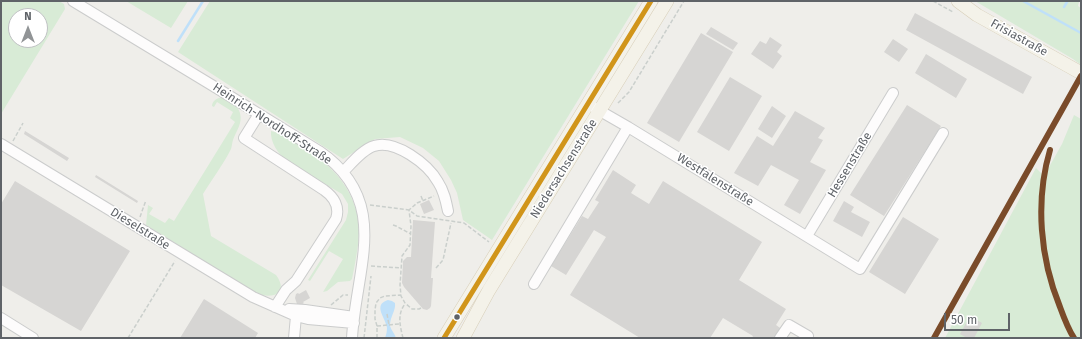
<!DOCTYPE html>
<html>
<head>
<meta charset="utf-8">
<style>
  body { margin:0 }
  #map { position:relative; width:1082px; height:339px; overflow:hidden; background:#efeeea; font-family:"Fira Sans",sans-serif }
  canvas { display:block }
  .frame { position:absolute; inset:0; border:2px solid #5f6368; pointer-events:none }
  .north { position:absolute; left:8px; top:8px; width:40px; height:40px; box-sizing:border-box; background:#fff; border:1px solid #bfc1c3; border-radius:50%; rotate:0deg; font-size:11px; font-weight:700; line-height:16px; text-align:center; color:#5f6368 }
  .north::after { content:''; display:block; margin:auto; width:14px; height:18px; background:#919496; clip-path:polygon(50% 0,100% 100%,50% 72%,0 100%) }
  .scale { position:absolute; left:944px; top:313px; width:66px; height:18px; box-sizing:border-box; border:2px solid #5f6368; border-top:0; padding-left:5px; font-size:12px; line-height:14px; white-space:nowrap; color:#5f6368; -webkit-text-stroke:3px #fff; paint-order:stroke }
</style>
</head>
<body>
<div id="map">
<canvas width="1082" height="339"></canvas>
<div class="frame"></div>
<div class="north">N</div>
<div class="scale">50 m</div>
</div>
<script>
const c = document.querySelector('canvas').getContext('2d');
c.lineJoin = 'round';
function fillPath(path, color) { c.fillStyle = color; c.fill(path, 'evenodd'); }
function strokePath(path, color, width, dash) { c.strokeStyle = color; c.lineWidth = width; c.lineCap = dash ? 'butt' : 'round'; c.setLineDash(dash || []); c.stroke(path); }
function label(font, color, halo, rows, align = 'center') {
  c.font = font + ' "Fira Sans",sans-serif'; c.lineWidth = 3; c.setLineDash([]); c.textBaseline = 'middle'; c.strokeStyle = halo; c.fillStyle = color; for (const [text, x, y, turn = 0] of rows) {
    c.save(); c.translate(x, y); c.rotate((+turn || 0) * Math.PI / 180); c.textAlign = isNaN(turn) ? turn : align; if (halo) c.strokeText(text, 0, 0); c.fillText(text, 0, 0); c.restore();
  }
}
const green = new Path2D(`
  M 1,1 L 59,1 L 64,4 L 65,9 L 1,114 ZM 16,16 L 40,16 L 40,40 L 16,40 Z
  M 126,1 L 188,1 L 171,28 Z
  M 210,1 L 639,1 L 492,240 L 463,220 L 457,193 L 451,180 L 439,161 L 423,148 L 400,137 L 375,139 L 343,159 L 178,52 Z
  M 975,1 L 1077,1 L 1079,2 L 1078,6 L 1081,8 L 1081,65 L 1073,59 Z
  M 222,97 C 229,100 238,105 240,113 C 243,123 236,131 233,140 C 232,143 232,146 231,149 C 223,165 212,179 203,194 L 211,236 L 276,275 C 279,279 281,283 281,288 C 279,298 265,296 257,294 L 189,254 L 188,251 L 146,225 L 148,205 L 153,208 L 149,214 L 165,223 L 169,218 L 174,221 L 235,122 L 230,118 L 233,112 L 217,102 L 214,107 L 212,106 C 212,101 217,98 222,97 Z
  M 1074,115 L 1081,119 L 1081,338 L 945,338 L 1036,168 L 1044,176 L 1062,144 Z
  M 271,131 C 286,134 297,143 309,151 C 338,170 360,198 359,234 C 358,249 355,264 352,279 L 350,281 L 338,282 L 327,291 L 323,292 L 343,259 L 329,251 L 310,281 L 308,280 L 346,220 L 348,212 L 348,204 L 342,194 L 286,161 C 278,153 270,142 271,131 Z`);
const water = new Path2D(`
  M 388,300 L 392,301 L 395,303 C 396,311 390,316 390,326 C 391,330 395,334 396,338 L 385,338 C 386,335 387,332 387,328 C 386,318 372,305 388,300 Z`);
const stream = new Path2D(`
  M 1023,1 L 1081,33
  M 1064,7 L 1067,2
  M 178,41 L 203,1`);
const building = new Path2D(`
  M 915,13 L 1032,77 L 1023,94 L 906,30 Z
  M 711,27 L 738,43 L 733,50 L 706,34 Z
  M 701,33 L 733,52 L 679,142 L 647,123 Z
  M 770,37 L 782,45 L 777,52 L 782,56 L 773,69 L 751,54 L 760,41 L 766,44 Z
  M 893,39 L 908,49 L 899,62 L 884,52 Z
  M 926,54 L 967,79 L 956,98 L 915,73 Z
  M 730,77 L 762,96 L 729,151 L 697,132 Z
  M 907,105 L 941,126 L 884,216 L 850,195 Z
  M 772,106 L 786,116 L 772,138 L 758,129 Z
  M 795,111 L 825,128 L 818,138 L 823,140 L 810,162 L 826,170 L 800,214 L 784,205 L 799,180 L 771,165 L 758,186 L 734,173 L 757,136 L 773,146 Z
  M 25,131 L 69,158 L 67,161 L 24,134 Z
  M 613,170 L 636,185 L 631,193 L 649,204 L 663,181 L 762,242 L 739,280 L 786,309 L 776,325 L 783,330 L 778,338 L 752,338 L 753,336 L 723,318 L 710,338 L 640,338 L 570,295 L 606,237 L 594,230 L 566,275 L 551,266 L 582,216 L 588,219 L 599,202 L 595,200 Z
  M 96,175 L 138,201 L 137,203 L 95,177 Z
  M 15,181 L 130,251 L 81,331 L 1,285 L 1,204 Z
  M 429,200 L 434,210 L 424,214 L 420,204 Z
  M 844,201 L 854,207 L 851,212 L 870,222 L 862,237 L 833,221 Z
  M 903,217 L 939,239 L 905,294 L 869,272 Z
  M 413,220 L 435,222 L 431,278 L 433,278 L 431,306 L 430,308 L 427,310 L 423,309 L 404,287 L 402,283 L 403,261 L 407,257 L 411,257 Z
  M 306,290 L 310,298 L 303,302 L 304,303 L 301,305 L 297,304 L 295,298 L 296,294 L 298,293 L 299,294 Z
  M 204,299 L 258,333 L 255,338 L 180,338 Z
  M 970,316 L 982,323 L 974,338 L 967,338 L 960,334 Z`);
const path = new Path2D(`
  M 933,1 L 953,12
  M 618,103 L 629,92 L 684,1
  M 13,141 L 23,123
  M 421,196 L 423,201
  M 370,205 L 409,210 L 417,216 L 464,223 L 489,242
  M 140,217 L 146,200
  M 393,225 L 396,226 L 411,234
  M 371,266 L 401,268
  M 436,268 L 443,260 L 451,223
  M 331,305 L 343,295 L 348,295
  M 421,308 L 419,309 L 412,309 L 405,303 L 401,296 L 400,285 L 402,256 L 410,245 L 411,226 L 409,210 L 417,203 L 434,196
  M 387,314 L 389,325
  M 377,326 L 399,324
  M 128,338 L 175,261
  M 364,338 L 371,276
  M 377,338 L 377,326 L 375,319 L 375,310 L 376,303 L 380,298 L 385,296 L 401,295
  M 403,338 C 400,326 397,314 405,304`);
const minor = new Path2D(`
  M 73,1 L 215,87 L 319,151 C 392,201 356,267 352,338
  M 588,104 L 628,127 L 860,269 L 943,133
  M 259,114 L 244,138 L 324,190 C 334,197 340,207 336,219 L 296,281 L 286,290 L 275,307
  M 1,144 L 253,297 L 296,316 L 308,319 L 354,323
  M 343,172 C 351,164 363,149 374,146 C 395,139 428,164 438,182 C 444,191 446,201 448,211
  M 807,236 L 893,93
  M 534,284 L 628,127
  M 289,309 L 305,310 L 354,317
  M 1,318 L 33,338
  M 294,338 L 296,316
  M 780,338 L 789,325 L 808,336 L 807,338`);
const major = new Path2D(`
  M 958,1 L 977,15 L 1081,73
  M 444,338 L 651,1
  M 463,338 L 489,290 L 667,1`);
const bus1 = new Path2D(`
  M 444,338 L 651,1`);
const rail1 = new Path2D(`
  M 1050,150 C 1035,201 1040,258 1060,307 C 1064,318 1068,329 1074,338
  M 934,338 L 1081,76`);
const markers = [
  [457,317,3.5,"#5f6368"]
];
const streetNames = [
  ["Frisiastraße",1019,38,29],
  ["Heinrich-Nordhoff-Straße",272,124,33],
  ["Hessenstraße",850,165,-59],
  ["Niedersachsenstraße",564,169,-58],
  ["Westfalenstraße",715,180,32],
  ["Dieselstraße",140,229,32]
];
fillPath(green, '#d8ebd6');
fillPath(water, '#bfe0f9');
strokePath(stream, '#bfe0f9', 2.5);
fillPath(building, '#d6d5d3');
strokePath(minor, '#cbcccc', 12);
strokePath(major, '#d7ceb8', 14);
strokePath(path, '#cacfcc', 1.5, [4, 2]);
strokePath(minor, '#fdfcfc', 10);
strokePath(major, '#f4f2e9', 13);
strokePath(bus1, '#d1951a', 5);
strokePath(rail1, '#7a4b2a', 6);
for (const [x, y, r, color] of markers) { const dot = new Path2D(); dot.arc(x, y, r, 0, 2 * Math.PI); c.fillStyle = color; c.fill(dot); strokePath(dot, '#fff', 1.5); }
label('12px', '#5f6368', '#fff', streetNames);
</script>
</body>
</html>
